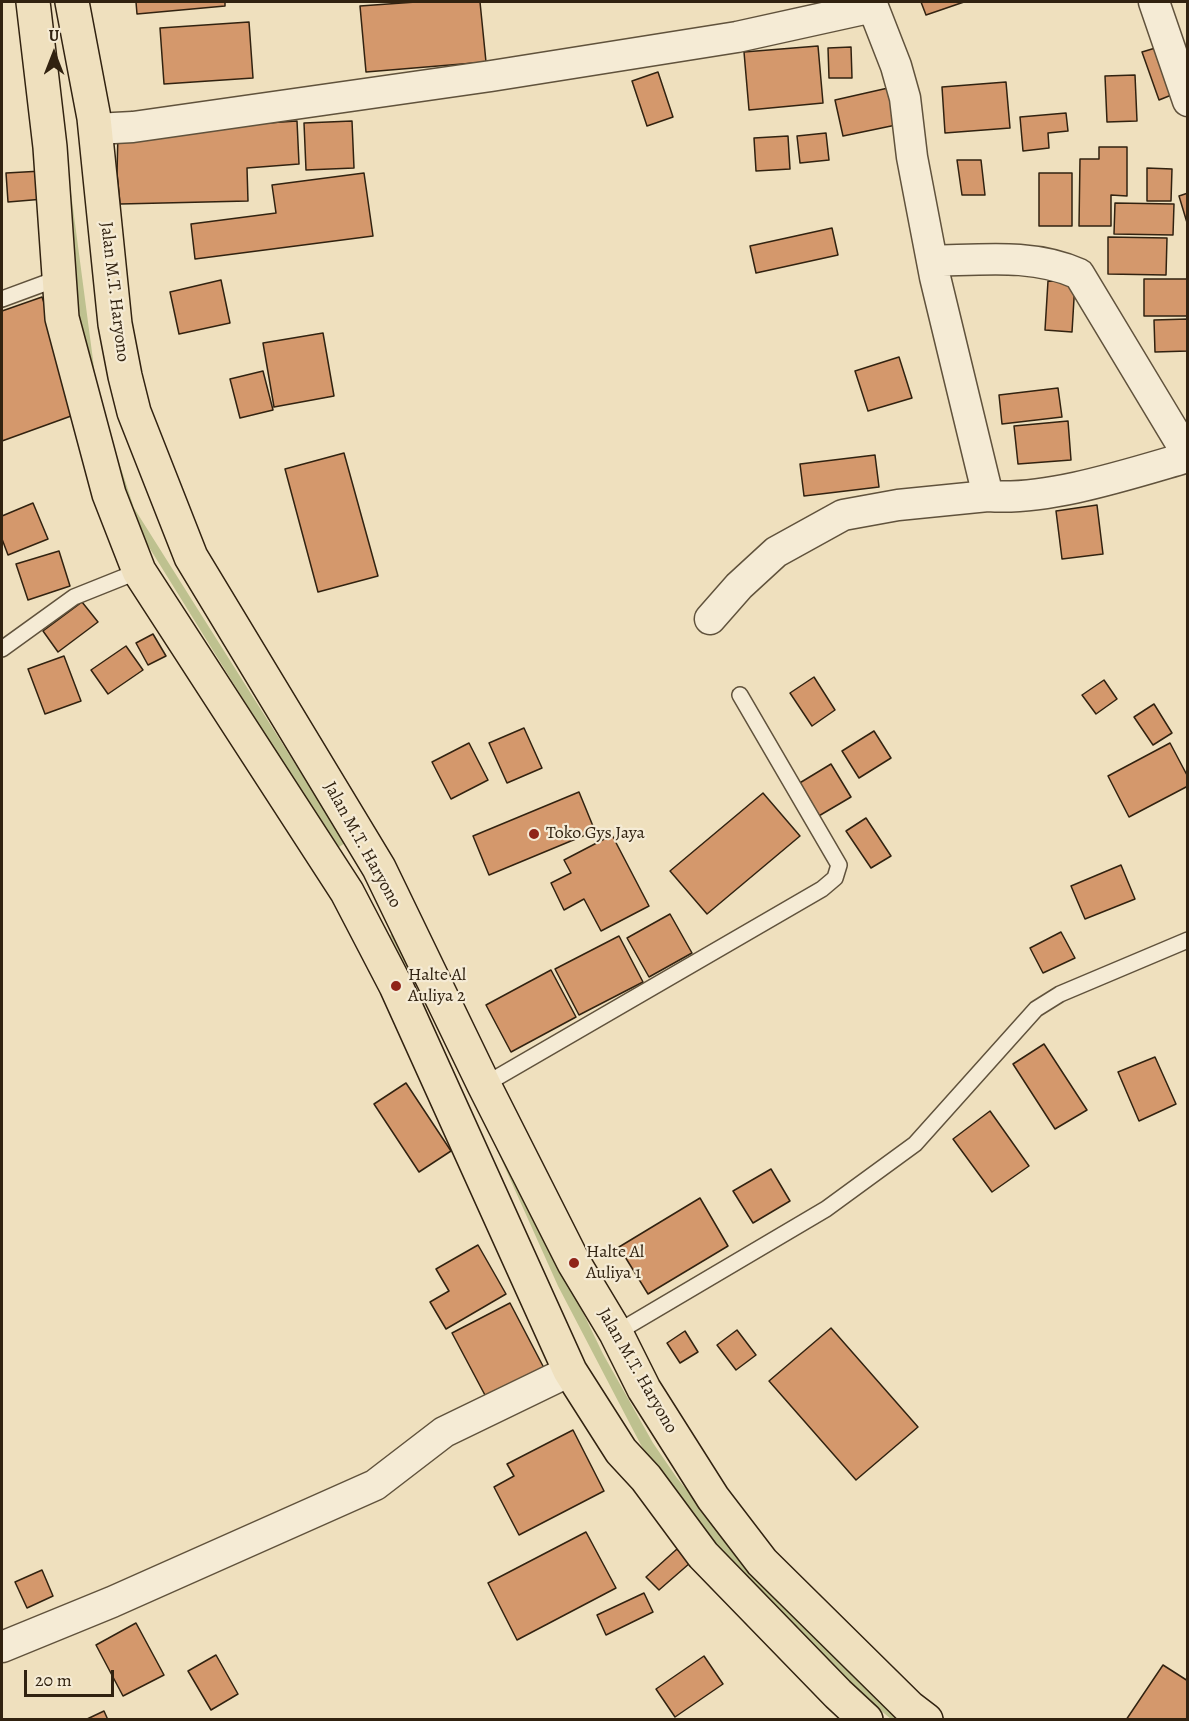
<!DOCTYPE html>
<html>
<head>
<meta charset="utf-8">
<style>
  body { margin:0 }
  #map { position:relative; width:1189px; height:1721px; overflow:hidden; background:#efe0be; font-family:Alegreya,serif }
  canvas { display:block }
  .frame { position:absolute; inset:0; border:3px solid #312210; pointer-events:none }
  .north { position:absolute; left:24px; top:24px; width:60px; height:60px; -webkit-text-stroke:4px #f5ebd5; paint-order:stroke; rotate:0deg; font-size:16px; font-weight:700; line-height:24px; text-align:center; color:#312210 }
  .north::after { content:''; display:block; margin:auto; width:21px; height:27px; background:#312210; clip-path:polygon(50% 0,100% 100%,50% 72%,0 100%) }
  .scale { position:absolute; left:24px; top:1670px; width:90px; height:27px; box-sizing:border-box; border:3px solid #312210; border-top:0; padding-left:8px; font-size:18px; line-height:21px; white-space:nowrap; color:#312210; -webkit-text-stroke:4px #f5ebd5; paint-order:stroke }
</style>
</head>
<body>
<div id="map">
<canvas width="1189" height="1721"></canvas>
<div class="frame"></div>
<div class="north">U</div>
<div class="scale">20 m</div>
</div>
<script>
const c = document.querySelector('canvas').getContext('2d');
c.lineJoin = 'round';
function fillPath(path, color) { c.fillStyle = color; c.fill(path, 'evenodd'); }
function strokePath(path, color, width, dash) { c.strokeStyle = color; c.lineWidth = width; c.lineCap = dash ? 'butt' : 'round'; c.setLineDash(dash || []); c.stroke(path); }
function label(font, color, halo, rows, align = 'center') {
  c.font = font + ' Alegreya,serif'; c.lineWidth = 4.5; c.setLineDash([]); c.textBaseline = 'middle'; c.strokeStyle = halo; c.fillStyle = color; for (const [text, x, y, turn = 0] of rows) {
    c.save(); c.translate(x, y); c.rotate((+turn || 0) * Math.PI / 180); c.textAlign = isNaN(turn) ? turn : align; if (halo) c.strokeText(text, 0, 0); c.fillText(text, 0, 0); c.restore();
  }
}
const green = new Path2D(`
  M 61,117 L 98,398 L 134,508 L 345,843 L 336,849 L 126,510 L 81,351 Z
  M 399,931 L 603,1354 L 653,1443 L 677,1478 L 738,1553 L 908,1719 L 891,1719 L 843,1679 L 728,1558 L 679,1499 L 642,1447 L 558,1286 L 472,1094 L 390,935 Z`);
const building = new Path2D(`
  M 136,2 L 225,2 L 225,6 L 137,14 Z
  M 416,2 L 480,2 L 486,62 L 366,72 L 360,6 Z
  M 921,2 L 964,2 L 926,15 Z
  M 249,22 L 253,78 L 164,84 L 160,28 Z
  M 818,46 L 823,103 L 749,110 L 744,52 Z
  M 1162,46 L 1179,92 L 1159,100 L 1142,52 Z
  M 851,47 L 852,78 L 829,78 L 828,48 Z
  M 658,72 L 673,117 L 647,126 L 632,81 Z
  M 1135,75 L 1137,121 L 1107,122 L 1105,76 Z
  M 1006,82 L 1010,128 L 945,133 L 942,87 Z
  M 888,88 L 896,125 L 843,136 L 835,100 Z
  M 1066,113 L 1068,131 L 1048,133 L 1049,148 L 1023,151 L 1020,117 Z
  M 297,121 L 299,164 L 247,168 L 248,201 L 120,204 L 117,173 L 118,133 Z
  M 352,121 L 354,168 L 306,170 L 304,123 Z
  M 826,133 L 829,160 L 800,163 L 797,136 Z
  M 788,136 L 790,169 L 756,171 L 754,138 Z
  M 1099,147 L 1127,147 L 1127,196 L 1111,195 L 1111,226 L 1079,226 L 1080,159 L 1099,159 Z
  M 957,160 L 981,160 L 985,195 L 962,195 Z
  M 1147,168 L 1172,169 L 1171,201 L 1147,201 Z
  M 42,171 L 44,199 L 8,202 L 6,173 Z
  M 364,173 L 373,236 L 195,259 L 191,224 L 276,213 L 272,185 Z
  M 1039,173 L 1072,173 L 1072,226 L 1039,226 Z
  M 1188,193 L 1188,226 L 1179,196 Z
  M 1115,203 L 1174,204 L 1173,235 L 1114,234 Z
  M 832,228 L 838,255 L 756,273 L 750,246 Z
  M 1108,237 L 1167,238 L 1166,275 L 1108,274 Z
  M 1144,279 L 1188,279 L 1188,316 L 1144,316 Z
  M 221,280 L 230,323 L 179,334 L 170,292 Z
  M 1048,281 L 1075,282 L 1072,332 L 1045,330 Z
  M 42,297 L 76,393 L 85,411 L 2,441 L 2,311 Z
  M 1188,319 L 1188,351 L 1155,352 L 1154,320 Z
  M 323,333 L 334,396 L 274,407 L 263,343 Z
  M 899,357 L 912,398 L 868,411 L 855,371 Z
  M 263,371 L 273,410 L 240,418 L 230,379 Z
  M 1058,388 L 1062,417 L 1002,424 L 999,395 Z
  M 1068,421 L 1071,460 L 1018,464 L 1014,426 Z
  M 344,453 L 378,576 L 318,592 L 285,469 Z
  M 875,455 L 879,487 L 804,496 L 800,464 Z
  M 33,503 L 48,539 L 8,555 L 2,539 L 2,516 Z
  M 1097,505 L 1103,554 L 1062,559 L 1056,511 Z
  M 59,551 L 70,586 L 28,600 L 16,564 Z
  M 82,602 L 98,622 L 58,652 L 43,631 Z
  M 153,634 L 166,656 L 148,665 L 136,643 Z
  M 126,646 L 143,670 L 108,694 L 91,670 Z
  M 64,656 L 81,701 L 45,714 L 28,669 Z
  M 814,677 L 835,710 L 812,726 L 790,693 Z
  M 1104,680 L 1117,699 L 1096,714 L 1082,695 Z
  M 1154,704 L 1172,733 L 1153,745 L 1134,717 Z
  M 524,728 L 542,768 L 507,783 L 489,743 Z
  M 874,731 L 891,758 L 859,778 L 842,751 Z
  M 469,743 L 488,780 L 451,799 L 432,762 Z
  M 1170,743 L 1188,777 L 1188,786 L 1129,817 L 1108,776 Z
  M 831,764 L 851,797 L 817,817 L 798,784 Z
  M 579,792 L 595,831 L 489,875 L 473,836 Z
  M 763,793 L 800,836 L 707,914 L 670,871 Z
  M 866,818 L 891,856 L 871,868 L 846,831 Z
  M 612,835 L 649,906 L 601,931 L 584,899 L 564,910 L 551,883 L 571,873 L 564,860 Z
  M 1121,865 L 1135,899 L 1085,919 L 1071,886 Z
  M 670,914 L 692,953 L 649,977 L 627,938 Z
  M 1061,932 L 1075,958 L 1043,973 L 1030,948 Z
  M 619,936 L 643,982 L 579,1015 L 555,969 Z
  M 551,970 L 576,1017 L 511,1052 L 486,1005 Z
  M 1044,1044 L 1087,1110 L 1055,1129 L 1013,1064 Z
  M 1155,1057 L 1176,1104 L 1139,1121 L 1118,1072 Z
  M 406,1083 L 451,1151 L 419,1172 L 374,1104 Z
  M 990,1111 L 1029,1166 L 992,1192 L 953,1139 Z
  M 771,1169 L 790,1201 L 753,1223 L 733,1191 Z
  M 700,1198 L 728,1246 L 648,1294 L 619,1247 Z
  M 478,1245 L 506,1294 L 446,1329 L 430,1302 L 449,1291 L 436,1269 Z
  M 510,1303 L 544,1368 L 486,1397 L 452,1333 Z
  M 831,1328 L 918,1427 L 856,1480 L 769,1381 Z
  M 737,1330 L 756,1355 L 736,1370 L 717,1345 Z
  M 685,1331 L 698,1352 L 680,1363 L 667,1343 Z
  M 573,1430 L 604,1491 L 519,1535 L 494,1487 L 514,1476 L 507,1464 Z
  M 586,1532 L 616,1588 L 517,1640 L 488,1583 Z
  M 677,1549 L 690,1563 L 659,1590 L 646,1577 Z
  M 42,1570 L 53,1596 L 27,1608 L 15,1582 Z
  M 644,1593 L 653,1612 L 606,1635 L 597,1615 Z
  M 136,1623 L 164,1675 L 123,1696 L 96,1645 Z
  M 216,1655 L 238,1694 L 211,1710 L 188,1671 Z
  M 704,1656 L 723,1684 L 675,1717 L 656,1689 Z
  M 1163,1665 L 1188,1681 L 1188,1720 L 1126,1720 Z
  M 104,1711 L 108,1720 L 85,1720 Z`);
const service = new Path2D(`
  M 2,299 L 59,278
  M 2,649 L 74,597 L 139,571
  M 484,1085 L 822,889 L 835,878 L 839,865 L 740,695
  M 616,1333 L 826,1209 L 915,1144 L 1036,1009 L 1060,994 L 1188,940`);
const minor = new Path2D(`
  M 1154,2 L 1188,101
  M 95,129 L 133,127 L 491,76 L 737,37 L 873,7 L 896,66 L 905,98 L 912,157 L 935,277 L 988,496 C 1048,501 1129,474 1188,457
  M 932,261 C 981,260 1033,253 1079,274 L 1188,455
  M 710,619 L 739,586 L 776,552 L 843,515 L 898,505 L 988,496
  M 2,1647 L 112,1602 L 375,1485 L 444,1432 L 570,1371`);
const trunk = new Path2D(`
  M 33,2 L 50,147 L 62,318 L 109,494 L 139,571 L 347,892 L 396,986 L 570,1371 L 621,1451 L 646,1478 L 703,1555 L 838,1694 L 866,1720
  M 72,2 L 94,118 L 115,324 L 125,376 L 134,412 L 191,557 L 379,868 L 484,1085 L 574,1263 L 616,1333 L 644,1389 L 713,1498 L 762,1562 L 909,1707 L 926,1720`);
const markers = [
  [534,834,6,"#8f2418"],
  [396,986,6,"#8f2418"],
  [574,1263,6,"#8f2418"]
];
const streetNames = [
  ["Jalan M.T. Haryono",114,292,83],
  ["Jalan M.T. Haryono",362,845,61],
  ["Jalan M.T. Haryono",637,1371,60]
];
const poiNames = [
  ["Toko Gys Jaya",546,834],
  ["Halte Al",408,976],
  ["Auliya 2",408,997],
  ["Halte Al",586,1253],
  ["Auliya 1",586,1274]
];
fillPath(green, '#bec18f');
fillPath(building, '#d4986c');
strokePath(building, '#312210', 1.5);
strokePath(service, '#60523c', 18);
strokePath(minor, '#60523c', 33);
strokePath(trunk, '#312210', 36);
strokePath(service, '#f5ebd5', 15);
strokePath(minor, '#f5ebd5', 30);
strokePath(trunk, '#efe0be', 33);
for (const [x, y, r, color] of markers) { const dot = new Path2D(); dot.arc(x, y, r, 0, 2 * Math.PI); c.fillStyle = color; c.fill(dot); strokePath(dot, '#f5ebd5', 2); }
label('18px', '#312210', '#f5ebd5', streetNames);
label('18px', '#312210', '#f5ebd5', poiNames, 'left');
</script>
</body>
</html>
